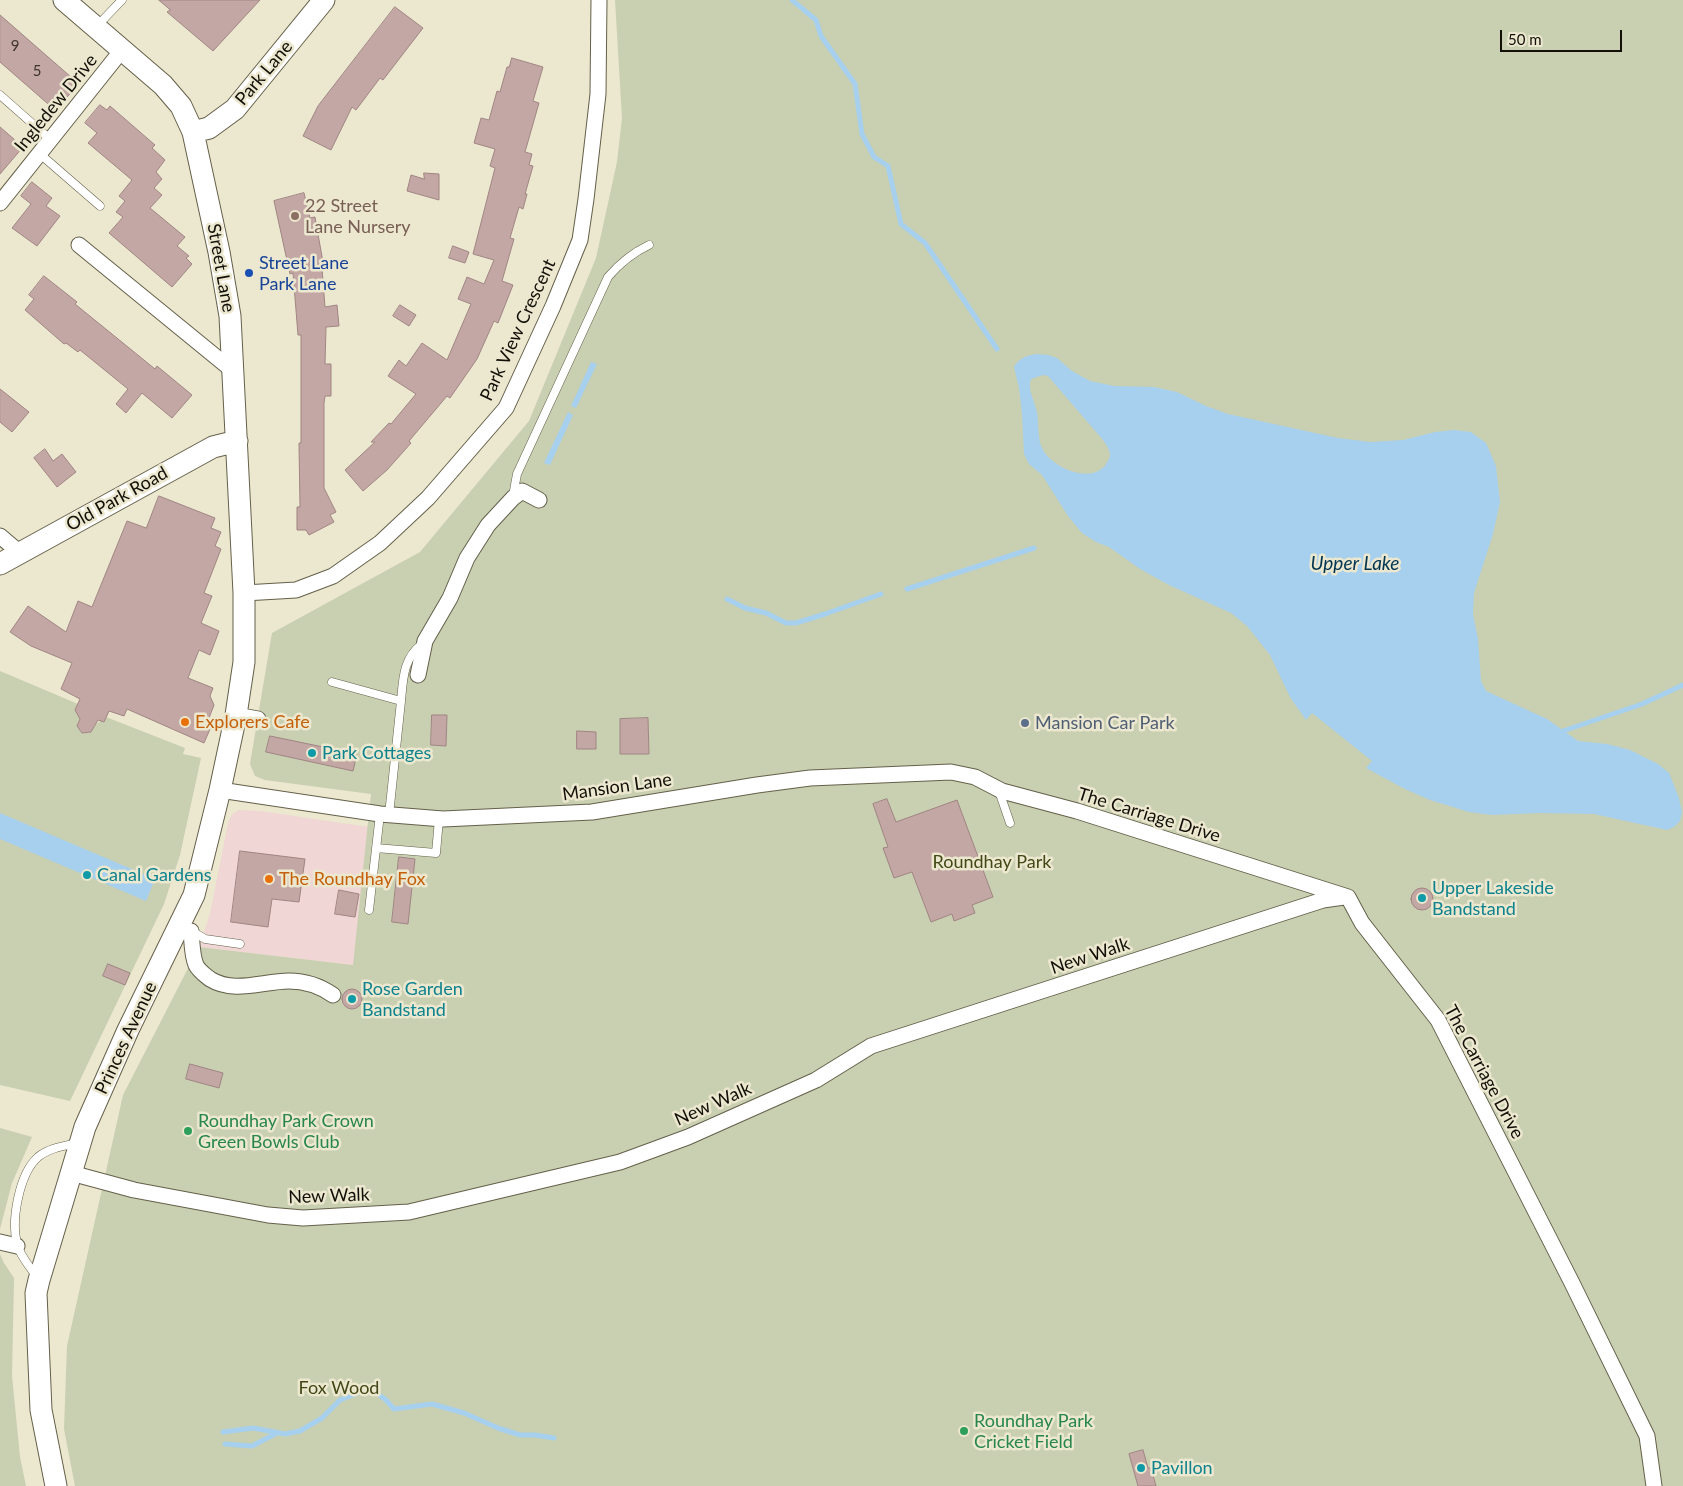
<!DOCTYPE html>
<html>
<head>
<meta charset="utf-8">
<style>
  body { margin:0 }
  #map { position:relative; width:1683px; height:1486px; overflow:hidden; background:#ece7cf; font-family:Lato,sans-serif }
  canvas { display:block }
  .scale { position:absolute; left:1500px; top:30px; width:122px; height:22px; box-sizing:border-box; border:2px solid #110f07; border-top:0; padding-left:6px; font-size:15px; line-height:18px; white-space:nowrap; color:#110f07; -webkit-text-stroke:4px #ece7cf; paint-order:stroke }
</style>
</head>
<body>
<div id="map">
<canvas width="1683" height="1486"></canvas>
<div class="scale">50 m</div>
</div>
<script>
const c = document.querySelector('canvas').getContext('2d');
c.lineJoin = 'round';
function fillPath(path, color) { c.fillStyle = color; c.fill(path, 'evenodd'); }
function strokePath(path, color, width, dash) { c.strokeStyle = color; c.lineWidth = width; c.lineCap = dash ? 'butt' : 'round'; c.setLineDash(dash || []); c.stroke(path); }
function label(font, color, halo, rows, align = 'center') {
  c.font = font + ' Lato,sans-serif'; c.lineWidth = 5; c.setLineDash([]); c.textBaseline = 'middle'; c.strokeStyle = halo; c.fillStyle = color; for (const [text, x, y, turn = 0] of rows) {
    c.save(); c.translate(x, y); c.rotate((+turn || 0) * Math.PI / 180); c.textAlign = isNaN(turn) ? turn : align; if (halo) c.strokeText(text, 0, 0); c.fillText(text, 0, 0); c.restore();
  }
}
const commercial = new Path2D(`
  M 239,810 L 261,811 L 361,826 L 439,833 L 353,965 L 199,947 L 210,914 L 228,823 L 232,814 Z`);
const green = new Path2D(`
  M 615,0 L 1683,0 L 1683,1486 L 75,1486 L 64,1429 L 67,1346 L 123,1095 L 199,947 L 353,965 L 371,794 L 265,780 L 255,776 L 250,764 L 272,633 L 420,552 L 529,421 L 596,258 L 617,162 L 622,118 Z
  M 0,671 L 78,704 L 75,710 L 80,719 L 77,726 L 82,733 L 91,732 L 96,724 L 106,717 L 185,748 L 183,754 L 201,758 L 180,855 L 164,904 L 70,1101 L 0,1085 Z
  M 0,1128 L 32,1137 L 12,1183 L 0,1229 Z
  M 0,1254 L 4,1263 L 14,1278 L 12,1376 L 20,1457 L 26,1486 L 0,1486 Z`);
const water = new Path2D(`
  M 1036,354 L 1048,355 L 1057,358 L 1072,371 L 1090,381 L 1114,386 L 1154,387 L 1177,392 L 1206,406 L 1228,414 L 1338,438 L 1370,442 L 1403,440 L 1435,432 L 1454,430 L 1471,432 L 1486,443 L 1496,466 L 1500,502 L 1493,534 L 1474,593 L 1473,614 L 1478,639 L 1481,681 L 1486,691 L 1547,719 L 1578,741 L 1607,744 L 1630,750 L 1658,764 L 1669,773 L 1679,798 L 1682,812 L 1680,821 L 1674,827 L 1667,830 L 1594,814 L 1539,813 L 1492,815 L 1469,812 L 1430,800 L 1405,789 L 1366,768 L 1372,761 L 1312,713 L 1306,720 L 1290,697 L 1270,655 L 1247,626 L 1231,613 L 1169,585 L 1140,569 L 1109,547 L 1096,542 L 1082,533 L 1068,516 L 1042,475 L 1029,464 L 1024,454 L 1022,414 L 1019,388 L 1014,367 C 1019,358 1026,356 1036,354 ZM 1043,375 L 1048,376 L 1103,440 C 1106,444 1109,449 1110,454 C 1110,458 1108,461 1106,464 C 1092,485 1053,468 1043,450 C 1037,439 1039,424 1037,413 C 1035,401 1027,390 1031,379 Z
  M 591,362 L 597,364 L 576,408 L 571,406 Z
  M 568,412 L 573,415 L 550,465 L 544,463 Z
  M 0,813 L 155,879 L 146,901 L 0,839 Z`);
const stream = new Path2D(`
  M 792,0 L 816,20 L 821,36 L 855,84 L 862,134 L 874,157 L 888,166 L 901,224 L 925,243 L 997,349
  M 907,589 L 1034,548
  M 727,599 L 745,608 L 766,613 L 786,623 L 796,623 L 825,614 L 881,594
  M 1563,731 L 1642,704 L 1683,685
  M 223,1432 L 253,1428 L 285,1434 L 300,1431 L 322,1418 L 340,1400 L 363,1391 L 374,1391 L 386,1400 L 394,1409 L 432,1404 L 464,1413 L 498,1428 L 520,1435 L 535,1435 L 554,1438
  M 225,1444 L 252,1446 L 277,1433`);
const building = new Path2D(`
  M 159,0 L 260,0 L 213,51 L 167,12 L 170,10 Z
  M 395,7 L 423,28 L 383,80 L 380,78 L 356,110 L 352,107 L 331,150 L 303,136 L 318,106 Z
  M 0,15 L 79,84 L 55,110 L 0,62 Z
  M 512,58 L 543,67 L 533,101 L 539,103 L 525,152 L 532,154 L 529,165 L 533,166 L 525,194 L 527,194 L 523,209 L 519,207 L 510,238 L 514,239 L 502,281 L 513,285 L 498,323 L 494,321 L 477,359 L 450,398 L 447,396 L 409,441 L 411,443 L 387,470 L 363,491 L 345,470 L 375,442 L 371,442 L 389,423 L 391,424 L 416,394 L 388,376 L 399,360 L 406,366 L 422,343 L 447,360 L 471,304 L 458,299 L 467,277 L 484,284 L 494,260 L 473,254 L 495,168 L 490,166 L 495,149 L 474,143 L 481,118 L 489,120 L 497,91 L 500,92 L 507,67 L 509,67 Z
  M 100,105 L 107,110 L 110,106 L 155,145 L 152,148 L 165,160 L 156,172 L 162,179 L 154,188 L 162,195 L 150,208 L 185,237 L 177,246 L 189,256 L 186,258 L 192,264 L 172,287 L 109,233 L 123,217 L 116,212 L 125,201 L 119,196 L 132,180 L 88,143 L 97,133 L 85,123 Z
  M 0,127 L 23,147 L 0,174 Z
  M 424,173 L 439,174 L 439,200 L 407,191 L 411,175 L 424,179 Z
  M 32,182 L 52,198 L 46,206 L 60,216 L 37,246 L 12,228 L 31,204 L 21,196 Z
  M 304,193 L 310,218 L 315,217 L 324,268 L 322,268 L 325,307 L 337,305 L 339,326 L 326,327 L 325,364 L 331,364 L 331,396 L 325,396 L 324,403 L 324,488 L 336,512 L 330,515 L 334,522 L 309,535 L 306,530 L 297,530 L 297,507 L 300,507 L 299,443 L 301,443 L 301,335 L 298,335 L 293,273 L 290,274 L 274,201 Z
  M 453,246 L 469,252 L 465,263 L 449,258 Z
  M 44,276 L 77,302 L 75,304 L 155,369 L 157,366 L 192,395 L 172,418 L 142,393 L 126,413 L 116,404 L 128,389 L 80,350 L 78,352 L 66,343 L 64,344 L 25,310 L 34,299 L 29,295 Z
  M 400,305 L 416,315 L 409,326 L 393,316 Z
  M 0,389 L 29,412 L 12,432 L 0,422 Z
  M 45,449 L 53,461 L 62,454 L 76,472 L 57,487 L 34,458 Z
  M 159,496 L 215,518 L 211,528 L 221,532 L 215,546 L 221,549 L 204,593 L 212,596 L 201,623 L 219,631 L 210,655 L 199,650 L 188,678 L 213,688 L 210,696 L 214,705 L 209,718 L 214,720 L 204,743 L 127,709 L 124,716 L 109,711 L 104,722 L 98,720 L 91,732 L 82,733 L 77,726 L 80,719 L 75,710 L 80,699 L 61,689 L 72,663 L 31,646 L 10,632 L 28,606 L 66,632 L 78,601 L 92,607 L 127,521 L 146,528 Z
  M 432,715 L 447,715 L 446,746 L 431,745 Z
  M 648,718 L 649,754 L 620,754 L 620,719 Z
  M 577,731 L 596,732 L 596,749 L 577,749 Z
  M 270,736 L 357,754 L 353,771 L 266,752 Z
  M 887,799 L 896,822 L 957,800 L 993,897 L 972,905 L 975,913 L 954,921 L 952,914 L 931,922 L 912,872 L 894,878 L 883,848 L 888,847 L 873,804 Z
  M 240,851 L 305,859 L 299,902 L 272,899 L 268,927 L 231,922 Z
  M 399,857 L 415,859 L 408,924 L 392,922 Z
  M1411 899a11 11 0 1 1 22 0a11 11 0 1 1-22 0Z
  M 339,890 L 359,894 L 355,917 L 335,914 Z
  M 108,964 L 130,973 L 125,985 L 103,976 Z
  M342 999a10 10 0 1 1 20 0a10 10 0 1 1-20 0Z
  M 190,1064 L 223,1073 L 219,1088 L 186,1079 Z
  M 1143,1450 L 1148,1468 L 1151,1468 L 1156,1486 L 1138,1486 L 1129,1454 Z`);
const lane = new Path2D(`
  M 97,26 L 122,0
  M 0,95 L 51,140
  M 40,154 L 100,206
  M 513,496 L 517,474 L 608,277 C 620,263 632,253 649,245
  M 332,682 L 401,701 L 389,815
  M 401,701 C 403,680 403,658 422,644
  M 999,791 L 1010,823
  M 376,848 L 436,853 L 439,819
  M 369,910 L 380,814
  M 192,931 L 205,939 L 240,944
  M 37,1277 C 30,1267 20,1256 17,1244 C 11,1220 19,1174 38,1157 C 49,1148 64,1146 78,1143`);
const street = new Path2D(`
  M 0,203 L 122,50
  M 79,245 L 232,370
  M 0,536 L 20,553
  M 244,593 L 296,590 L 333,576 L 380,543 L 428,498 L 506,408 L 553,306 L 580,240 L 586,199 L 598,94 L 599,0
  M 418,675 L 425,641 L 450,598 L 467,558 L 488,525 L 513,498 L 522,491 L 539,500
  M 236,715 L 258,719
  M 220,790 L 380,814 L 443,819 L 592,812 L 757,785 L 810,778 L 951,772 L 975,777 L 1002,791 L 1077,811 L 1348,897 L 1362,923 L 1438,1020 L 1572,1283 L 1647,1436 L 1654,1486
  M 191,931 C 192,942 192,956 196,965 C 199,971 205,975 210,979 C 234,994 263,981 289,981 C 305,981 320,986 333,995
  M 71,1173 L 134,1190 L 268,1215 L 303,1218 L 409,1212 L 620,1162 L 688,1137 L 816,1080 L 871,1046 L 1323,900 L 1344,897
  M 0,1242 L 17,1246`);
const secondary = new Path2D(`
  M 193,132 L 209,128 L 235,109 L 324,0
  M 0,564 L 213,447 L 237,441
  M 56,1486 L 41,1410 L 36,1293 L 39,1280 L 85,1127 L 128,1030 L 194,895 L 220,790 L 236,715 L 244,662 L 244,593 L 230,316 L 219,252 L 193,132 L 181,106 L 163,85 L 64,0`);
const markers = [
  [295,216,5,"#8d6e63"],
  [249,273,5,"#1a4fb4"],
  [185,722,5,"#e8710a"],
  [1025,723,5,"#5c6f8a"],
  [312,753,5,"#0f9aa8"],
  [87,875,5,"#0f9aa8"],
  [269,879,5,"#e8710a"],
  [1422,898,5,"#0f9aa8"],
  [352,999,5,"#0f9aa8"],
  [188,1131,5,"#2e9e5b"],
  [964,1431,5,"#2e9e5b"],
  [1141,1468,5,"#0f9aa8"]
];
const numberNames = [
  ["9",15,46],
  ["5",37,71]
];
const streetNames = [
  ["Park Lane",264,73,-50],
  ["Ingledew Drive",56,103,-51],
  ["Street Lane",221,268,80],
  ["Park View Crescent",518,330,-65],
  ["Old Park Road",117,499,-29],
  ["Mansion Lane",617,787,-8],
  ["The Carriage Drive",1149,815,17],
  ["New Walk",1090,956,-18],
  ["Princes Avenue",126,1038,-65],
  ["The Carriage Drive",1484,1072,62],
  ["New Walk",713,1104,-24],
  ["New Walk",329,1196,-2]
];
const educationNames = [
  ["22 Street",305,206],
  ["Lane Nursery",305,227]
];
const transitNames = [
  ["Street Lane",259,263],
  ["Park Lane",259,284]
];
const foodNames = [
  ["Explorers Cafe",195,722],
  ["The Roundhay Fox",279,879]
];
const serviceNames = [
  ["Mansion Car Park",1035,723]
];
const cultureNames = [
  ["Park Cottages",322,753],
  ["Canal Gardens",97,875],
  ["Upper Lakeside",1432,888],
  ["Bandstand",1432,909],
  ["Rose Garden",362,989],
  ["Bandstand",362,1010],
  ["Pavillon",1151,1468]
];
const parkNames = [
  ["Roundhay Park",992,862],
  ["Fox Wood",339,1388]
];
const leisureNames = [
  ["Roundhay Park Crown",198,1121],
  ["Green Bowls Club",198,1142],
  ["Roundhay Park",974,1421],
  ["Cricket Field",974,1442]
];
const waterNames = [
  ["Upper Lake",1355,564]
];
fillPath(commercial, '#f0d6d4');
fillPath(green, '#c9cfb1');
fillPath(water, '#a6d0ee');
strokePath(stream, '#a6d0ee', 5);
fillPath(building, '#c3a7a5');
strokePath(building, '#a08583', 1);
strokePath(lane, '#64604a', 9);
strokePath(street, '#64604a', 17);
strokePath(secondary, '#64604a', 23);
strokePath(lane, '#fff', 8);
strokePath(street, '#fff', 15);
strokePath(secondary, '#fff', 21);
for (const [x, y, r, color] of markers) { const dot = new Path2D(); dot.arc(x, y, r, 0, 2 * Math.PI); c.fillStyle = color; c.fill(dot); strokePath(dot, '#ece7cf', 2); }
label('15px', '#3e352e', null, numberNames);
label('18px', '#110f07', '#ece7cf', streetNames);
label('18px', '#785e54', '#ece7cf', educationNames, 'left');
label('18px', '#164399', '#ece7cf', transitNames, 'left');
label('18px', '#c56008', '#ece7cf', foodNames, 'left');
label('18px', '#4e5e75', '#ece7cf', serviceNames, 'left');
label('18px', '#0d838f', '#ece7cf', cultureNames, 'left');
label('18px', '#434916', '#ece7cf', parkNames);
label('18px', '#27864d', '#ece7cf', leisureNames, 'left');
label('italic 19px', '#003552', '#ece7cf', waterNames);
</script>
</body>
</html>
